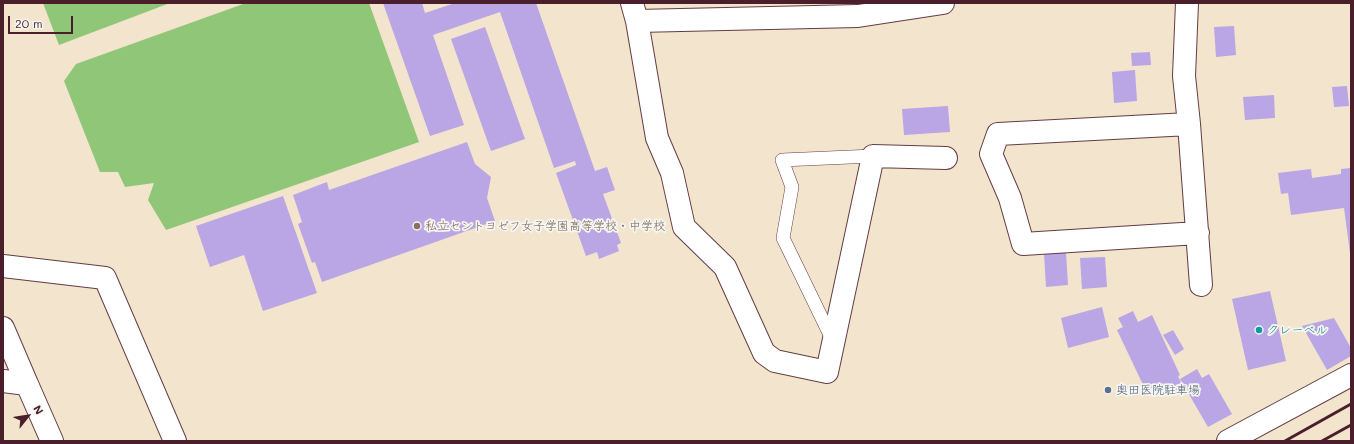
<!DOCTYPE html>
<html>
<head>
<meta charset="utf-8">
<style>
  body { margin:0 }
  #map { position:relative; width:1354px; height:444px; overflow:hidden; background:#f3e4cd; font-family:Mali,sans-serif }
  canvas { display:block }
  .frame { position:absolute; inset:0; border:4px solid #4a1f2b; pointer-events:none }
  .north { position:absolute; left:8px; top:396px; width:40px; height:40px; -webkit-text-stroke:3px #f6f6f2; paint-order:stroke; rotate:60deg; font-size:11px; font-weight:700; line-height:16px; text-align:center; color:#4a1f2b }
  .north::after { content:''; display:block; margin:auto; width:14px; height:18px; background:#4a1f2b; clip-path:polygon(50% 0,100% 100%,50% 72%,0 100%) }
  .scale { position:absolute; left:8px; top:16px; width:65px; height:18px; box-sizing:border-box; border:2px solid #4a1f2b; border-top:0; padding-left:5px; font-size:12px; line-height:14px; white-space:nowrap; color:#4a1f2b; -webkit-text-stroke:3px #f6f6f2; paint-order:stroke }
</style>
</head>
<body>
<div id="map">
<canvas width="1354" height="444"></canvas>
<div class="frame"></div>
<div class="north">N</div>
<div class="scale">20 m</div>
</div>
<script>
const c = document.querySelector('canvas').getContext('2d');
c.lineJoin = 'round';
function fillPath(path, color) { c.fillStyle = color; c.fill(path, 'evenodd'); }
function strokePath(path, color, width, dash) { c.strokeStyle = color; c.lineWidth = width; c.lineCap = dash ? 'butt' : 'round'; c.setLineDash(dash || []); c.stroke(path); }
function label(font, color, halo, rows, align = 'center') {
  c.font = font + ' Mali,"Klee One",sans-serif'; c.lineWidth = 3.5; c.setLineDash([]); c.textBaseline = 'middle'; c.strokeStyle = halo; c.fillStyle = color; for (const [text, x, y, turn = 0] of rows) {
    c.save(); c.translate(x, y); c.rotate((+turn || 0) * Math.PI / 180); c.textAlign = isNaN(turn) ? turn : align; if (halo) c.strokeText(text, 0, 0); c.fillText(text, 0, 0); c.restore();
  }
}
const green = new Path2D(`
  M 43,3 L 170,3 L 59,45 Z
  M 246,3 L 369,3 L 419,142 L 166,230 L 148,200 L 154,183 L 125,187 L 118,172 L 100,172 L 64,81 L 76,64 Z`);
const building = new Path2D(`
  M 383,3 L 422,3 L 425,13 L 455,3 L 536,3 L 595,171 L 607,167 L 615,190 L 603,194 L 621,243 L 617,245 L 619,251 L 599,259 L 597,252 L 586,256 L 556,173 L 576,165 L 575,161 L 554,168 L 500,12 L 433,35 L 464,125 L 430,136 Z
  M 1234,26 L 1236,55 L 1216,57 L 1214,27 Z
  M 485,27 L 525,139 L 491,151 L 451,39 Z
  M 1150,52 L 1151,65 L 1132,66 L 1131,53 Z
  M 1135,70 L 1137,101 L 1114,103 L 1112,72 Z
  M 1347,86 L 1349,106 L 1334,107 L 1332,87 Z
  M 1274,95 L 1275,118 L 1245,120 L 1243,97 Z
  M 948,106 L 950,132 L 904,135 L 902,109 Z
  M 467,142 L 475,164 L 491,177 L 487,198 L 495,221 L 322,282 L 315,262 L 312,263 L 298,224 L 302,222 L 293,195 L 327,182 L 329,190 Z
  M 1351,168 L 1351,253 L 1350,253 L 1344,208 L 1291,215 L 1288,193 L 1281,194 L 1278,173 L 1311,169 L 1312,178 L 1341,174 L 1341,169 Z
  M 283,196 L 317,293 L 263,311 L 244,255 L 210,267 L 196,226 Z
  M 1066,252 L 1068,285 L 1046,287 L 1044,254 Z
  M 1105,257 L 1107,287 L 1082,289 L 1080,258 Z
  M 1270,291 L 1286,361 L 1248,370 L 1232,299 Z
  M 1102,307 L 1109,337 L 1068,348 L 1061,318 Z
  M 1133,311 L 1138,322 L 1152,315 L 1180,375 L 1178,376 L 1183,387 L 1168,394 L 1163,383 L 1146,391 L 1117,330 L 1123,327 L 1118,318 Z
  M 1334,318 L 1351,348 L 1351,356 L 1327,370 L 1302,326 Z
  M 1173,330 L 1184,349 L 1175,355 L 1163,335 Z
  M 1197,369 L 1202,378 L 1209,374 L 1232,414 L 1208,427 L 1180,379 Z`);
const lane = new Path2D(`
  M 833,341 L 783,238 L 792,187 L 782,160 L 873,156`);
const street = new Path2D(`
  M 632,3 L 637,21 L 657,138 L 672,173 L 684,227 L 725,267 L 764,353 L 775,361 L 827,372 L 873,156 L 946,158
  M 1187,3 L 1184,76 L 1189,124 L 1201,285
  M 637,21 L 858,16 L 943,3
  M 1189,124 L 998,134 L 991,154 L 1010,198 L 1023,244 L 1198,233
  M 3,266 L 105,278 L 175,441
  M 3,328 L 27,384
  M 3,381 L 27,384 L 52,441
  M 1228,441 L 1351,375`);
const rail = new Path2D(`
  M 1285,441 L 1351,404
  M 1322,441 L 1351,425`);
const markers = [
  [417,226,4,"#8d6e63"],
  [1259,330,4,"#0f9aa8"],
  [1108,390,4,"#5c6f8a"]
];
const educationNames = [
  ["私立セントヨゼフ女子学園高等学校・中学校",425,226]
];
const cultureNames = [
  ["クレーベル",1267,330]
];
const serviceNames = [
  ["奥田医院駐車場",1116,390]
];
fillPath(green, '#8fc678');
fillPath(building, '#baa5e5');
strokePath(lane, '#633d43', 14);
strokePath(street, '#633d43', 24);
strokePath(lane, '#fff', 13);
strokePath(street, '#fff', 22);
strokePath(rail, '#4a1f2b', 3);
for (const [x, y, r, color] of markers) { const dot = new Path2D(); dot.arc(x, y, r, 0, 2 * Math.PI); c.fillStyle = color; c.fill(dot); strokePath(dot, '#f6f6f2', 1.5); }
label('12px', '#785e54', '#f6f6f2', educationNames, 'left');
label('12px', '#0d838f', '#f6f6f2', cultureNames, 'left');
label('12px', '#4e5e75', '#f6f6f2', serviceNames, 'left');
</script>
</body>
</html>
